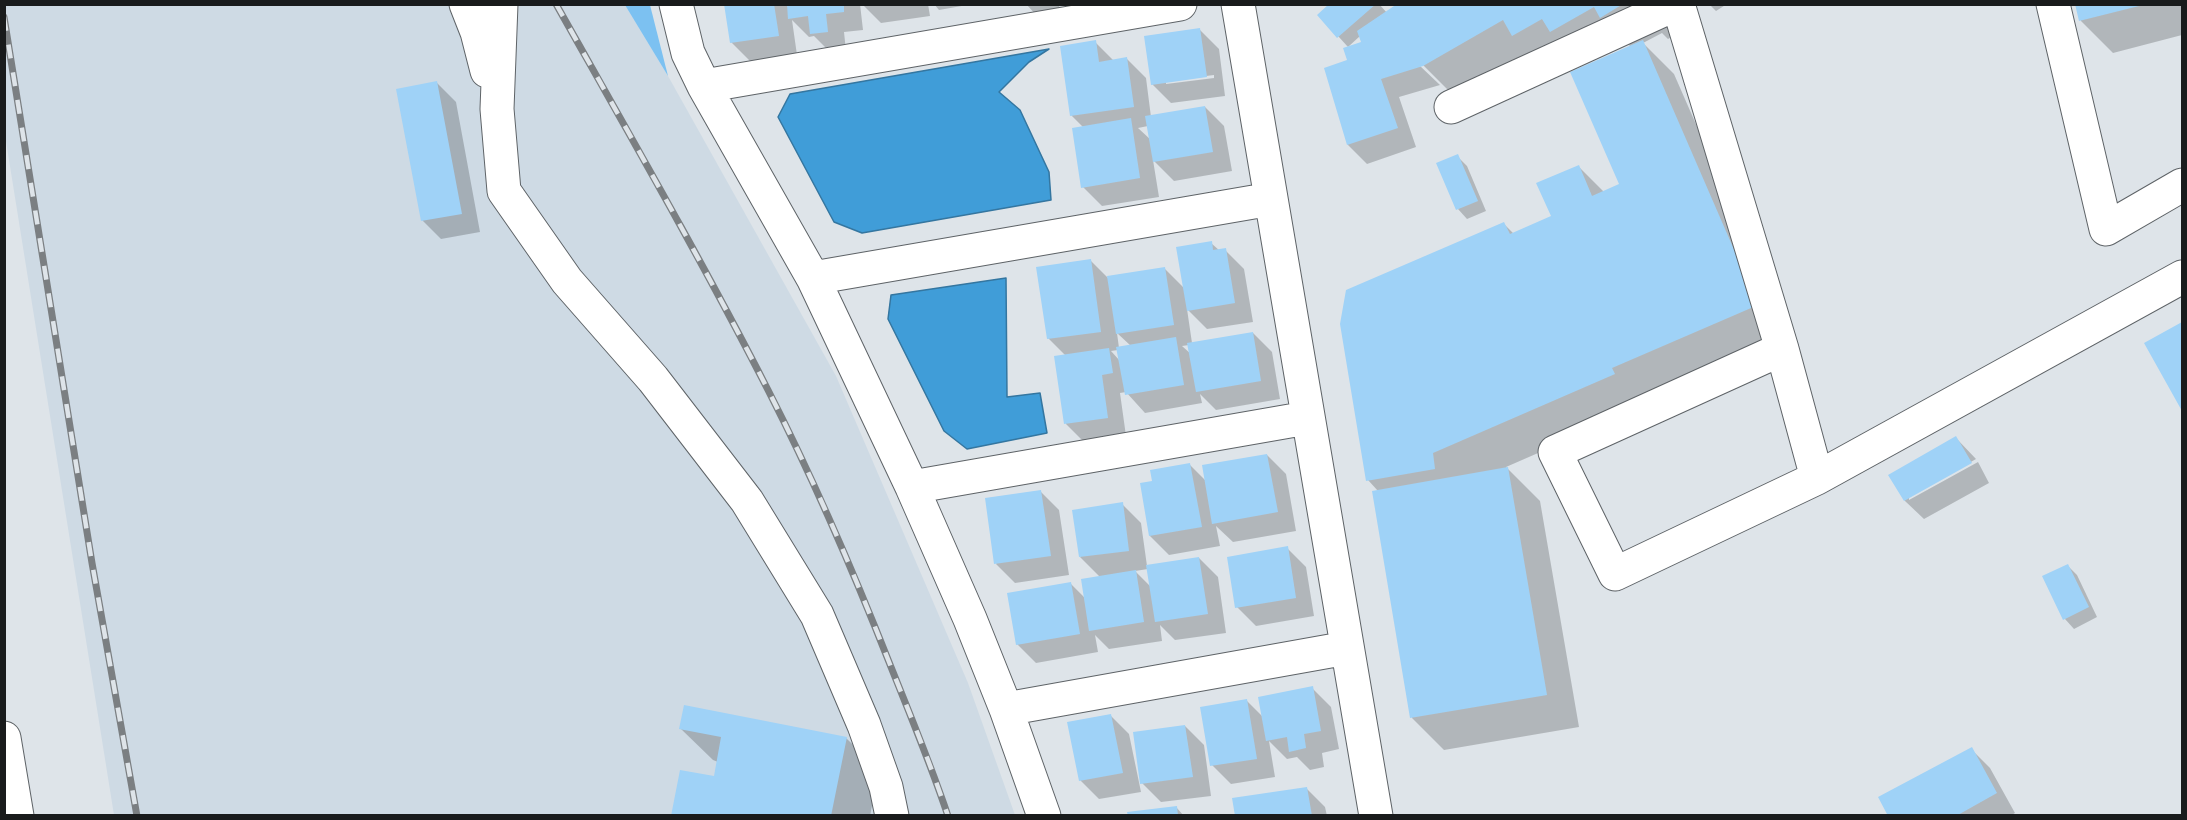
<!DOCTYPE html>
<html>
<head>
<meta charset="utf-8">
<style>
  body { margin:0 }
  #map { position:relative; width:2187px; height:820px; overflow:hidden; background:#dee4e9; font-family:Karla,sans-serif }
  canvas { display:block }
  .frame { position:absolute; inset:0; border:6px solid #191b1c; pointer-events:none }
</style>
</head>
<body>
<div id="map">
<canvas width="2187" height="820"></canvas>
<div class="frame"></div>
</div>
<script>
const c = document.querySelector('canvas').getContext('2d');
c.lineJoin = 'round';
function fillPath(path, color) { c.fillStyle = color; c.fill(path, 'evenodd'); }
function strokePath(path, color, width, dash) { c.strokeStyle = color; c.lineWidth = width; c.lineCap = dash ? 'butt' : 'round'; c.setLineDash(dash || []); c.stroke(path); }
const built = new Path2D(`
  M 4,5 L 625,5 L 668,76 L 836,376 L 968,683 L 1015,815 L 114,815 L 5,135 Z`);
const green = new Path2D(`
  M 625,5 L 650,5 L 668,76 Z`);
const water = new Path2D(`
  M 1049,49 L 1029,62 L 999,92 L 1020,110 L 1049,172 L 1051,200 L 862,233 L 834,222 L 778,117 L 790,94 Z
  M 1006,278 L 1007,397 L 1040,393 L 1047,433 L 967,449 L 944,431 L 888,319 L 891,295 Z`);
const shadow = new Path2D(`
  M 726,4 L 785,4 L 789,8 L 788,4 L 860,4 L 863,30 L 844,32 L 846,51 L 831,53 L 814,36 L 809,37 L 792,20 L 797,55 L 750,61 L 731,42 Z
  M 862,4 L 928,4 L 930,16 L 881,23 Z
  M 934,4 L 973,4 L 939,10 Z
  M 1026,4 L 1059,4 L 1060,15 L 1039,18 Z
  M 1331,4 L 1379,4 L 1388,14 L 1399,4 L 1695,4 L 1696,24 L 1668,39 L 1662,33 L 1643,43 L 1674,74 L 1789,337 L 1646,406 L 1506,467 L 1540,501 L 1579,727 L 1444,750 L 1412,718 L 1378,491 L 1368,480 L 1504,224 L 1514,234 L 1553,217 L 1578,166 L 1604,192 L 1621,185 L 1631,47 L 1624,40 L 1456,98 L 1423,65 L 1419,65 L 1440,85 L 1399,97 L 1416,147 L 1367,164 L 1348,145 L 1326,69 L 1348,61 L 1363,43 L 1360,36 L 1348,47 L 1319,15 Z
  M 1709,4 L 1727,4 L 1716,11 Z
  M 2077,4 L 2182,4 L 2182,35 L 2113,53 L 2081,21 Z
  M 1200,30 L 1219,49 L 1225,96 L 1171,103 L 1152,84 ZM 1214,75 L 1214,78 L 1166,84 L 1166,81 Z
  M 1095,42 L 1114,61 L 1127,59 L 1146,78 L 1151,117 L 1205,107 L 1224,126 L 1232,171 L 1174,181 L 1153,160 L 1159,197 L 1102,206 L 1083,187 L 1083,127 L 1071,115 ZM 1148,126 L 1151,140 L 1138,128 Z
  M 437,83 L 456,102 L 480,232 L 441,239 L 422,220 Z
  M 1457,156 L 1467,166 L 1486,211 L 1467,219 L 1458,209 Z
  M 1211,243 L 1220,251 L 1225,250 L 1244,269 L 1253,322 L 1207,329 L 1187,309 L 1192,343 L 1253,333 L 1272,352 L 1280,399 L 1216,410 L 1200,394 L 1202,403 L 1145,413 L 1126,392 L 1120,393 L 1126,436 L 1085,443 L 1066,424 L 1066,356 L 1048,338 L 1091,261 L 1108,278 L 1164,268 L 1185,289 ZM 1117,333 L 1131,346 L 1119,348 ZM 1189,345 L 1191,354 L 1182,346 ZM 1118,350 L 1120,361 L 1111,351 Z
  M 2182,323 L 2182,408 L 2146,344 Z
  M 1956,438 L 1976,459 L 1909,497 L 1909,500 L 1978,462 L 1989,483 L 1924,519 L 1905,501 L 1891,475 Z
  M 1267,455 L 1286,474 L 1296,531 L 1233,542 L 1216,526 L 1220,546 L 1169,555 L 1150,536 L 1153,482 L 1190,465 L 1206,481 Z
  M 1040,491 L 1059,510 L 1069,575 L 1015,583 L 996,564 Z
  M 1122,504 L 1141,523 L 1147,566 L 1199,558 L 1218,577 L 1226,633 L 1175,640 L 1160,625 L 1162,641 L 1109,649 L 1095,635 L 1098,652 L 1036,663 L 1017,644 L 1071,584 L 1085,598 L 1100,577 L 1080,557 ZM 1148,569 L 1150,586 L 1135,571 Z
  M 1287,548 L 1306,567 L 1314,616 L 1256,626 L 1237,607 Z
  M 2067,565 L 2077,575 L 2097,617 L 2074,629 L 2065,619 L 2044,577 Z
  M 1312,688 L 1331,707 L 1339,749 L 1322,753 L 1324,767 L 1310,770 L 1297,757 L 1287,759 L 1269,741 L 1275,777 L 1231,784 L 1212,765 L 1247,701 L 1264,718 Z
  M 1110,715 L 1129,734 L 1141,792 L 1099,799 L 1080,780 Z
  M 1185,726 L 1204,745 L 1211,796 L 1161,802 L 1142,783 Z
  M 680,728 L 846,738 L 879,770 L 870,816 L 673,816 L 715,777 L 718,762 L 713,760 Z
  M 1971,749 L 1990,768 L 2015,813 L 2010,816 L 1889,816 Z
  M 1306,788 L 1325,807 L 1327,816 L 1237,816 Z
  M 1176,807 L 1184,816 L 1129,816 Z`);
const building = new Path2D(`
  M 724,4 L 774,4 L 779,36 L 730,43 Z
  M 787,4 L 844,4 L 844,12 L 826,14 L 828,32 L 810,34 L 808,16 L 788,19 Z
  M 1329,4 L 1376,4 L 1337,38 L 1317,15 Z
  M 1397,4 L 1623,4 L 1600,18 L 1594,7 L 1550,32 L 1542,19 L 1512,36 L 1503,20 L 1423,66 L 1381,79 L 1398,128 L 1347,145 L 1324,68 L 1347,60 L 1343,48 L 1361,42 L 1357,31 Z
  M 2075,4 L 2143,4 L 2143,5 L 2079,21 Z
  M 1200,28 L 1207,77 L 1151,85 L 1144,36 Z
  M 1096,40 L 1099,62 L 1127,57 L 1134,107 L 1070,116 L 1060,46 Z
  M 1643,40 L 1758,305 L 1612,368 L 1615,374 L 1433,453 L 1435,469 L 1366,481 L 1340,324 L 1346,290 L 1504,222 L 1510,234 L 1551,216 L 1536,183 L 1579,165 L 1592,196 L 1619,184 L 1570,72 Z
  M 437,81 L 462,214 L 421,221 L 396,89 Z
  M 1205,106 L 1213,152 L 1153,162 L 1145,116 Z
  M 1131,118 L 1140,178 L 1081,188 L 1072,128 Z
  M 1458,154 L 1478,201 L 1456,210 L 1436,163 Z
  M 1212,241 L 1213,250 L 1226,248 L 1235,303 L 1187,311 L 1176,247 Z
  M 1091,259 L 1101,332 L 1047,339 L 1036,267 Z
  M 1165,267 L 1174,325 L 1116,334 L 1107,276 Z
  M 2182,322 L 2182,411 L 2144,343 Z
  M 1253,332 L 1261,381 L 1196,392 L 1187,343 Z
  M 1176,337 L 1184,385 L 1125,395 L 1116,347 Z
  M 1109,348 L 1113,373 L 1102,375 L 1108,418 L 1064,424 L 1054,356 Z
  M 1956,436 L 1972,463 L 1904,501 L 1888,475 Z
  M 1267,454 L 1278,512 L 1212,524 L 1202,465 Z
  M 1190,463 L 1202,527 L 1149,536 L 1140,483 L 1152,481 L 1150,470 Z
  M 1508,467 L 1547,695 L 1410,718 L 1372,491 Z
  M 1041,490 L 1051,556 L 994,564 L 985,498 Z
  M 1123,502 L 1129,551 L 1079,557 L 1072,510 Z
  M 1288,546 L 1296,598 L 1235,608 L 1227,557 Z
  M 1199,557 L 1208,614 L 1155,622 L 1146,565 Z
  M 2068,564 L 2089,607 L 2063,620 L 2042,576 Z
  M 1136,570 L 1144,622 L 1089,631 L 1081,579 Z
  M 1071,582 L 1080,634 L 1016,645 L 1007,593 Z
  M 1313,686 L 1321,731 L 1304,734 L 1306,748 L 1289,752 L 1287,737 L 1266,741 L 1258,697 Z
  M 1247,699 L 1257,759 L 1210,766 L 1200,707 Z
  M 684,705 L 847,737 L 831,816 L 671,816 L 680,770 L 714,776 L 721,737 L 679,729 Z
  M 1111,714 L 1123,773 L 1079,781 L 1067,722 Z
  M 1185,725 L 1193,777 L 1140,784 L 1133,732 Z
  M 1972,747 L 1997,793 L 1956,816 L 1888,816 L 1878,797 Z
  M 1307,787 L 1312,816 L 1235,816 L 1232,798 Z
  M 1177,806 L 1178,816 L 1128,816 L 1127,812 Z`);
const minor = new Path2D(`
  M 466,4 L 477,32 L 487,71
  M 501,4 L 497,109 L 504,191 L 567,281 L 653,379 L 747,501 L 817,615 L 864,725 L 886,787 L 892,816
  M 676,4 L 688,53 L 704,86 L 813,278 L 912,487 L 970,619 L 1006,709 L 1044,816
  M 1238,4 L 1376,816
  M 1678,4 L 1782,349 L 1817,478 L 2182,277
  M 2053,4 L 2106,229 L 2182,185
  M 704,86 L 1180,4
  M 1451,107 L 1676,4
  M 813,278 L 1271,199
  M 1782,349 L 1555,452 L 1615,574 L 1817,478
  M 912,487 L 1307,418
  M 1006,709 L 1347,648
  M 4,738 L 17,816`);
const rail = new Path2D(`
  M 556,4 C 628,132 701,259 768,390 C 814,480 854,573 891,667 C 911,717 931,765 948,816
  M 4,17 L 92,563 L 137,816`);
fillPath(built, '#cedae4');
fillPath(green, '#7cc1f1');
fillPath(water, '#409dd8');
strokePath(water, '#3476a0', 1.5);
fillPath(shadow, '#0003');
fillPath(building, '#9fd2f7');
strokePath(minor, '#5e6367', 35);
strokePath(minor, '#fff', 33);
strokePath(rail, '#7b7f82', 7);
strokePath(rail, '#dee4e9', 4.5, [14]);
</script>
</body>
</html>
